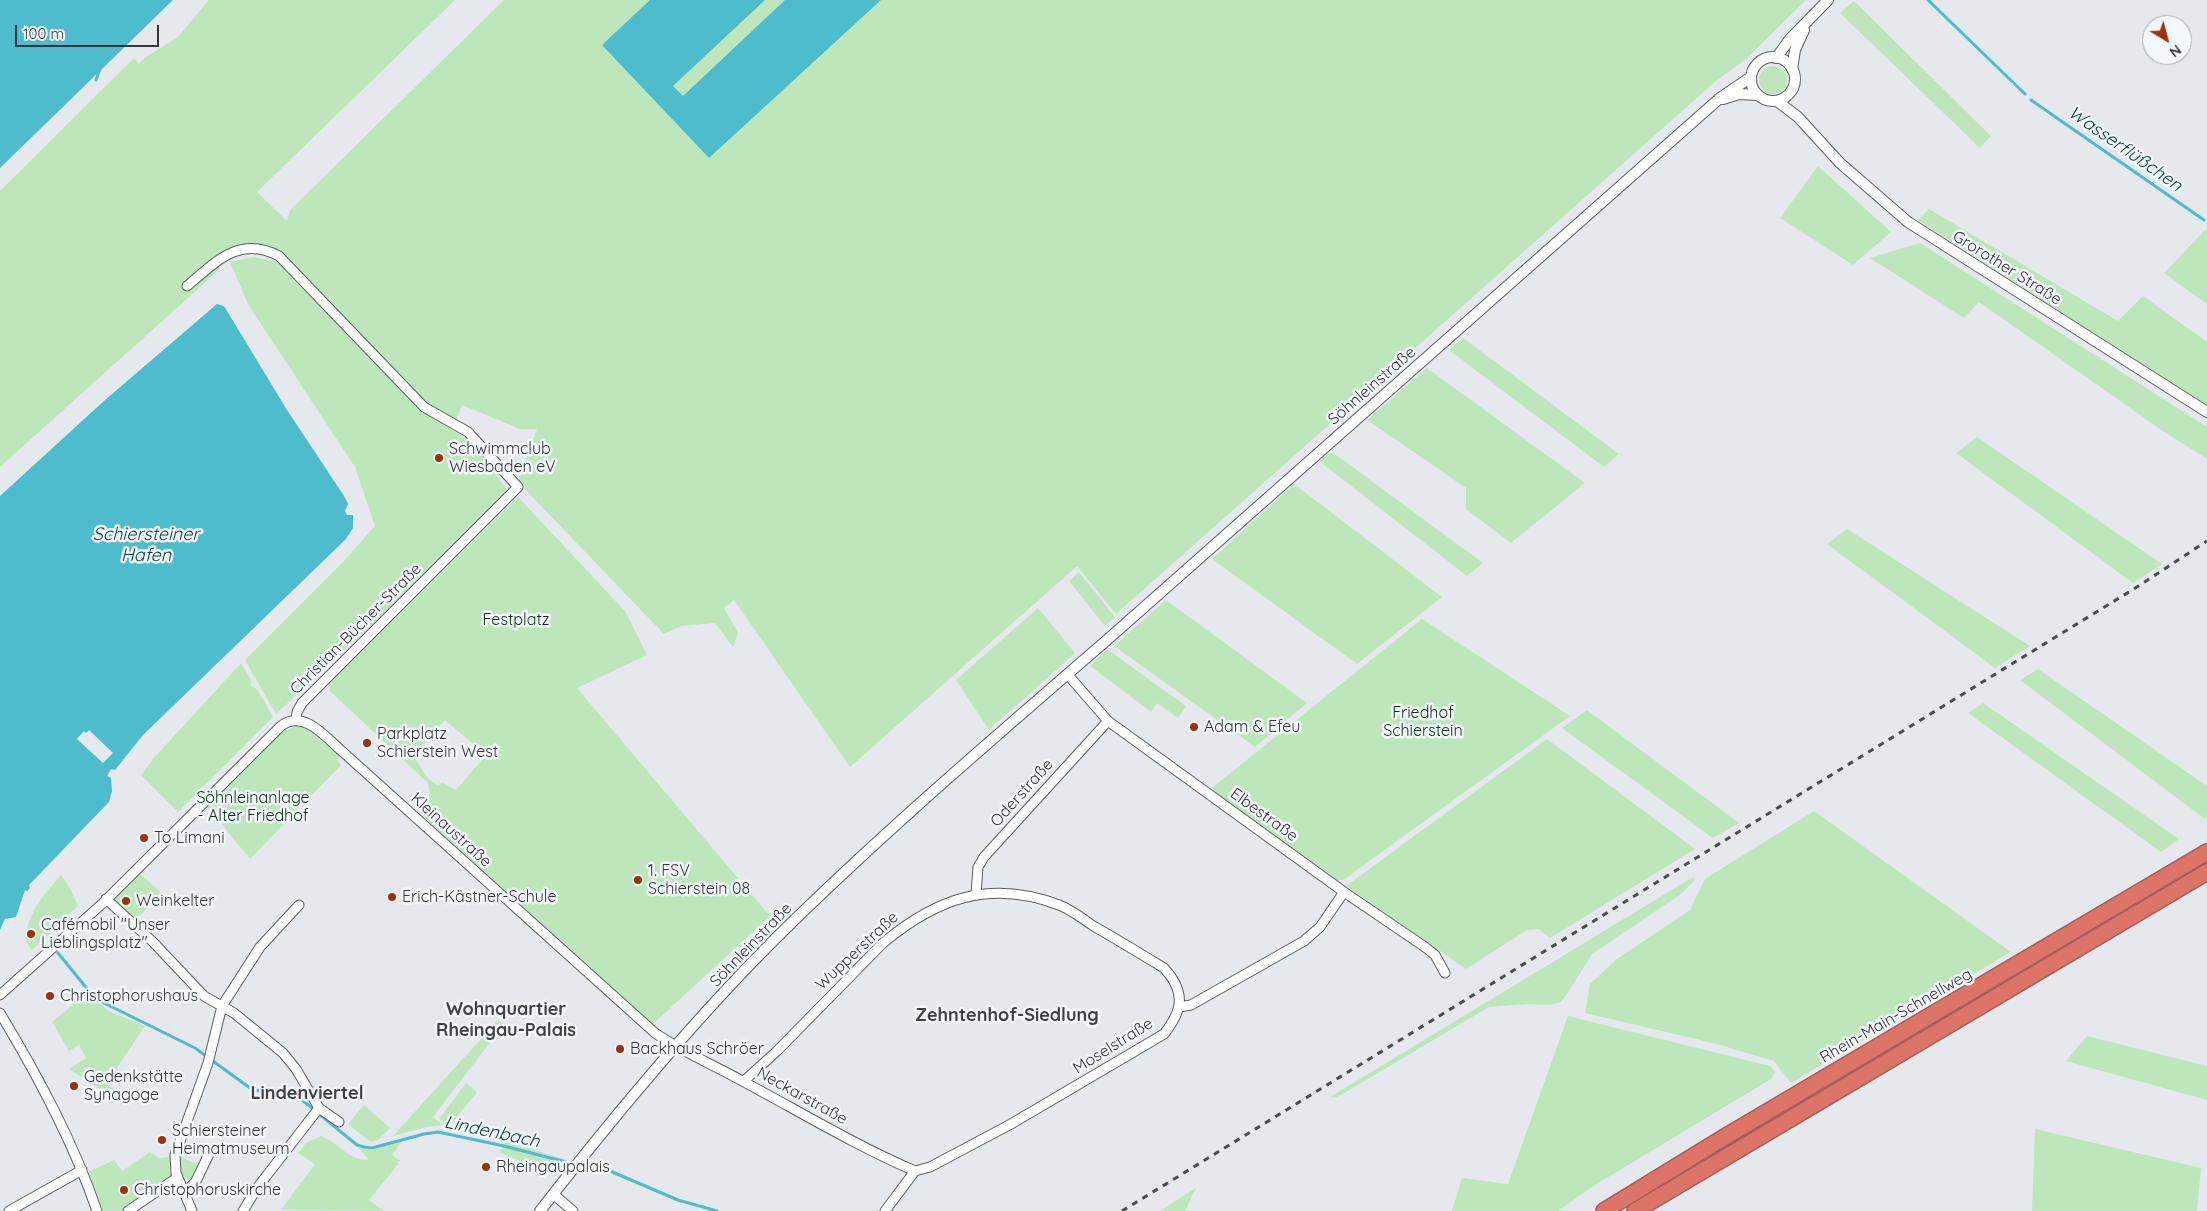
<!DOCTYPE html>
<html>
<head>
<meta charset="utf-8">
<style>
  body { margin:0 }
  #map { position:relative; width:2207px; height:1211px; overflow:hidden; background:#e5e9ed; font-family:Quicksand,sans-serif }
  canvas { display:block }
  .north { position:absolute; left:2142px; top:15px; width:50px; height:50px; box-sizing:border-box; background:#f2f7fb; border:1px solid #a6aaad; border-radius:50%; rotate:143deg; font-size:14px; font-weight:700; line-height:20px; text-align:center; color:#353738 }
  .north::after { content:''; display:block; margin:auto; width:18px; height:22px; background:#9a330d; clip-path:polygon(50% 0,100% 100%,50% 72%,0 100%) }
  .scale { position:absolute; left:15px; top:25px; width:144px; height:22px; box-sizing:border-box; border:2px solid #353738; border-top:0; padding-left:6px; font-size:15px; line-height:18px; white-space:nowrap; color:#353738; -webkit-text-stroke:4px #f2f7fb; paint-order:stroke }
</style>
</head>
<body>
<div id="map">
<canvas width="2207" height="1211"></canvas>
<div class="north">N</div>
<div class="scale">100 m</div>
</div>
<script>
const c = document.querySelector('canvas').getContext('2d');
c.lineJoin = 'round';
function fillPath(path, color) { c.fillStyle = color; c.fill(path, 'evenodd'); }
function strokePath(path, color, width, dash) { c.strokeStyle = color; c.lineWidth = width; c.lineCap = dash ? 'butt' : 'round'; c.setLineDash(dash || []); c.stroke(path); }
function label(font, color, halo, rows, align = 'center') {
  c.font = font + ' Quicksand,sans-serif'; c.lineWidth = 5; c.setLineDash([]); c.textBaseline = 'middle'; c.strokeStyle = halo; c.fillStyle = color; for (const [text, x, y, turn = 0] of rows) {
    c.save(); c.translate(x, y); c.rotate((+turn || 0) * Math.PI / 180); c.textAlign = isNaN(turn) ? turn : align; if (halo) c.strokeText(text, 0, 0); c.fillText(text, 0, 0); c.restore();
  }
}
const green = new Path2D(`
  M 209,0 L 455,0 L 257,192 L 287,221 L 290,210 L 504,0 L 1806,0 L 1745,60 L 1717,80 L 1116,614 L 1077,566 L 850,767 L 734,600 L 724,608 L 738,633 L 733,647 L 715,623 L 681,626 L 664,634 L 518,482 L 537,429 L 520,429 L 462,405 L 456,420 L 424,401 L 280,254 L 267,248 L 221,256 L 219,270 L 0,467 L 0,191 L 134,58 L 139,64 L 146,57 L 178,37 Z
  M 1854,1 L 1991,136 L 1980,148 L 1840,13 Z
  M1759 80a14 14 0 1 1 28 0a14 14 0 1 1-28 0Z
  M 1818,166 L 1891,232 L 1853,265 L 1780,218 Z
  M 1929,209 L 2118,321 L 2143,296 L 2207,342 L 2207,406 L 1918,220 Z
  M 2207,228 L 2207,304 L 2164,273 Z
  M 1920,243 L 2207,427 L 2207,459 L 2160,429 L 1979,302 L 1964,318 L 1870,258 Z
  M 254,257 L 276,262 L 418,407 L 466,439 L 485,460 L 508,491 L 394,604 L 276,714 L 245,660 L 343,562 L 375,526 L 355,467 L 249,306 L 230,262 Z
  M 1463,338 L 1619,454 L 1604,467 L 1449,350 Z
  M 1427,368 L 1585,483 L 1511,543 L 1466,509 L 1466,488 L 1367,420 Z
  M 1977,437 L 2162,564 L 2133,583 L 1956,453 Z
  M 1332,452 L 1483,563 L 1467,576 L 1319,461 Z
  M 1294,484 L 1442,597 L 1357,664 L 1212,559 Z
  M 518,497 L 625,611 L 647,655 L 577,688 L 770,916 L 653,1024 L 424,817 L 430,794 L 428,783 L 330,691 L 329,684 ZM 445,720 L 486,755 L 456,790 L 443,783 L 437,785 L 427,777 L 413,756 Z
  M 1847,529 L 2030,646 L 1995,668 L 1827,544 Z
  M 1079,572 L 1115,617 L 1105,626 L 1069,581 Z
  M 1166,600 L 1307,703 L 1255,747 L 1114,646 Z
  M 1038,608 L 1075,653 L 989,730 L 956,680 Z
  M 1422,619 L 1570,716 L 1343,880 L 1336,880 L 1213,792 L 1213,787 Z
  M 1107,649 L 1186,706 L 1178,718 L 1157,703 L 1151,712 L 1090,666 Z
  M 241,663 L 251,680 L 250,685 L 257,689 L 273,717 L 178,812 L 141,775 L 153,759 Z
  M 2038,669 L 2207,786 L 2207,815 L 2205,819 L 2020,680 Z
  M 1983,703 L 2179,839 L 2161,852 L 1968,713 Z
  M 1587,710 L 1739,823 L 1713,838 L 1562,728 Z
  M 296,726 L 307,728 L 340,756 L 337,760 L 341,765 L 250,859 L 206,805 L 280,733 Z
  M 1547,739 L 1695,849 L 1550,938 L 1539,929 L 1527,930 L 1466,969 L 1346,886 Z
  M 1814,811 L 2011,952 L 1791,1083 L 1774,1061 L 1713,1043 L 1585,1013 L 1590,984 L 1617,959 L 1690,910 L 1705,879 Z
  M 140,874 L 162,893 L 135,921 L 112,902 Z
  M 61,875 L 70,888 L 78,906 L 32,950 C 13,930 47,890 61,875 Z
  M 1693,877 L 1695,880 L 1681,894 L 1592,954 L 1565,997 L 1559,1003 L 1549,1005 L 1528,1004 L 1489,1007 L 1336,1098 L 1330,1097 Z
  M 87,993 L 109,1011 L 145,1026 L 108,1081 L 109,1085 L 120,1093 L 112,1104 L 98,1092 L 100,1089 L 69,1069 L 86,1058 L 79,1045 L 69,1051 L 52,1022 Z
  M 1568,1016 L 1770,1066 L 1775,1072 L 1771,1079 L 1595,1185 L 1558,1211 L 1452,1211 L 1462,1178 L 1508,1184 Z
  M 498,1020 L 504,1024 L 433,1117 L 443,1125 L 426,1127 L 393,1136 Z
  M 2087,1036 L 2207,1066 L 2207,1100 L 2066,1061 Z
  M 466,1083 L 477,1092 L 449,1127 L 439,1119 Z
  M 364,1105 L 390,1128 L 378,1140 L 371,1142 L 348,1124 Z
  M 2035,1129 L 2201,1168 L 2197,1211 L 2032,1211 Z
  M 321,1136 C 339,1143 349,1161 369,1160 L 359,1148 L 372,1150 L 402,1141 L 392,1155 L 401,1161 L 395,1162 L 399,1163 L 369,1200 L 384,1211 L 281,1210 L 315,1164 L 298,1153 L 306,1143 Z
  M 507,1141 L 507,1142 L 567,1160 L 556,1176 L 499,1152 Z
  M 150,1152 L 159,1158 L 180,1156 L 199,1166 L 191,1182 L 181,1174 L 170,1178 L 122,1211 L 103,1211 L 88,1172 L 114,1160 L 122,1171 Z
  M 1196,1188 L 1185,1211 L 1160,1211 Z`);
const water = new Path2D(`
  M 0,0 L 173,0 L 0,168 Z
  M 650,0 L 765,0 L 673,86 L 683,96 L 785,0 L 881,0 L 709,158 L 602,45 Z
  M 217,304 L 224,306 L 287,410 L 344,496 L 348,504 L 345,511 L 347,515 L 353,515 L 353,528 L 346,539 L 143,735 L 115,770 L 111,769 L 107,776 L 111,778 L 112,791 L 109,802 L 29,885 L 30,888 L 27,891 L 25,890 L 16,917 L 5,919 L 0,930 L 0,496 L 105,400 Z`);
const pier = new Path2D(`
  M 89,730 L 113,753 L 103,763 L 77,739 L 84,731 L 86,733 Z`);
const stream = new Path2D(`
  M 1928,0 L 2025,94
  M 96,80 L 100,69
  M 2031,100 L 2204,220
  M 58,953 L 89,991 L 100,1001 L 195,1048 L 250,1088 L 259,1091 L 281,1091 L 291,1094 L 302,1100 L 357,1145 L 364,1147 L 372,1148 L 424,1134 L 438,1132 L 504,1146 L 566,1162
  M 592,1165 L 610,1171 L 678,1200 L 717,1211`);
const minor = new Path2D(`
  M 187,286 C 216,262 239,235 279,256 L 424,407 L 468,432 L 518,487 L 302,703 L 297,712 L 296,720
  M 1068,675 L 1108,721 L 1344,892 L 1425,947 L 1435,955 L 1445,973
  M 976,894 L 978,867 L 984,857 L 1108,721
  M 106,899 L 153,942 L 204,996 L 234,1013 L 283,1053 L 296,1069 L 319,1108 L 339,1122
  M 0,995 L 103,903 L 281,726 C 304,708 327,739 344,753 L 655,1033 C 684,1053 716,1066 746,1083 C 802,1113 857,1146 915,1171
  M 1179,1007 L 1191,1005 L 1304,941 L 1320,927 L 1344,892
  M 0,1013 C 38,1076 73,1141 97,1211
  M 744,1081 L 777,1051 L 883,943 C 937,898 990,879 1059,905 C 1072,910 1083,919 1095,927 C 1118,940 1141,954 1164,968 C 1186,992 1183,1010 1164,1034 L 1011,1124 L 930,1167 L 915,1171 L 885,1211
  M 185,1193 L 196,1181 L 209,1154
  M 553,1194 L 573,1211
  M 9,1211 L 82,1170
  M 128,1211 L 178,1177
  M 192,1211 L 176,1173 L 175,1155 L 208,1063 L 222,1006 L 260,947 L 299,905
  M 243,1211 L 257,1188 L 319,1108`);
const tertiary = new Path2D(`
  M1751 79a22 22 0 1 1 44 0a22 22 0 1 1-44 0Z
  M 1776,58 L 1790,39 L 1828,0
  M 1792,69 L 1795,50 L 1804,30
  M 1723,99 L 1739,94 L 1757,95
  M 1777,101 L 1798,117 L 1840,163 L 1908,222 L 2207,412
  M 540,1211 C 614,1116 691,1023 776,938 C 881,834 995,737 1107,640 L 1720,98 L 1751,77`);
const motorway = new Path2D(`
  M 1604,1211 L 1723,1138 L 2207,852
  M 1635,1211 L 2207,872`);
const rail = new Path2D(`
  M 1122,1211 L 2137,587 L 2207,541`);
const markers = [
  [439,458,5,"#9a330d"],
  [1194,727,5,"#9a330d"],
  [367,743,5,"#9a330d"],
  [144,838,5,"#9a330d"],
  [638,880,5,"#9a330d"],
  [392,897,5,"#9a330d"],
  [126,901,5,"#9a330d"],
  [31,934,5,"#9a330d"],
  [50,996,5,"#9a330d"],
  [620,1049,5,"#9a330d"],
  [74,1086,5,"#9a330d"],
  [162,1140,5,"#9a330d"],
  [486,1167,5,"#9a330d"],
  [124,1190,5,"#9a330d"]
];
const streetNames = [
  ["Grorother Straße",2007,268,32],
  ["Söhnleinstraße",1372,386,-41],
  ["Christian-Bücher-Straße",356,629,-45],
  ["Oderstraße",1022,793,-48],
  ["Elbestraße",1264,815,36],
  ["Kleinaustraße",451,830,42],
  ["Söhnleinstraße",751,945,-46],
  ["Wupperstraße",857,951,-43],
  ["Rhein-Main-Schnellweg",1896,1016,-30],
  ["Moselstraße",1113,1046,-32],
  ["Neckarstraße",802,1096,29]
];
const poiNames = [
  ["Schwimmclub",449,449],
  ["Wiesbaden eV",449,467],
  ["Adam & Efeu",1204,727],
  ["Parkplatz",377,734],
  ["Schierstein West",377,752],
  ["To Limani",154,838],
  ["1. FSV",648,871],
  ["Schierstein 08",648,889],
  ["Erich-Kästner-Schule",402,897],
  ["Weinkelter",136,901],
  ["Cafémobil \"Unser",41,925],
  ["Lieblingsplatz\"",41,943],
  ["Christophorushaus",60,996],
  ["Backhaus Schröer",630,1049],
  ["Gedenkstätte",84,1077],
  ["Synagoge",84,1095],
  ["Schiersteiner",172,1131],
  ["Heimatmuseum",172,1149],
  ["Rheingaupalais",496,1167],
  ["Christophoruskirche",134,1190]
];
const parkNames = [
  ["Festplatz",516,620],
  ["Friedhof",1423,713],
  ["Schierstein",1423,731],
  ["Söhnleinanlage",253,798],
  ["- Alter Friedhof",253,816]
];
const waterNames = [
  ["Wasserflüßchen",2125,149,35],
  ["Schiersteiner",146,535],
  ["Hafen",146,556],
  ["Lindenbach",492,1132,12]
];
const neighbourhoodNames = [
  ["Wohnquartier",506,1010],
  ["Rheingau-Palais",506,1031],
  ["Zehntenhof-Siedlung",1007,1016],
  ["Lindenviertel",307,1094]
];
fillPath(green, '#bee6bb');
fillPath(water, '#4dbccd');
fillPath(pier, '#e5e9ed');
strokePath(stream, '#4dbccd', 3);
strokePath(minor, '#5b5f63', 11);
strokePath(tertiary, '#5b5f63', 12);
strokePath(motorway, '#a25f57', 18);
strokePath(minor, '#fff', 9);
strokePath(tertiary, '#fff', 10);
strokePath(motorway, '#dc7468', 15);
strokePath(rail, '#4a4c4d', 3, [6, 6]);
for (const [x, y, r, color] of markers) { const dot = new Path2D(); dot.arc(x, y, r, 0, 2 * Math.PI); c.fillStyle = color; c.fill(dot); strokePath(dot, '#f2f7fb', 2); }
label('16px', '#353738', '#f2f7fb', streetNames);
label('16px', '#353738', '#f2f7fb', poiNames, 'left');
label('16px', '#0d340c', '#f2f7fb', parkNames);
label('italic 18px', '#0b3e46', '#f2f7fb', waterNames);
label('bold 18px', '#3f4245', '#f2f7fb', neighbourhoodNames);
</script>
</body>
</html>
